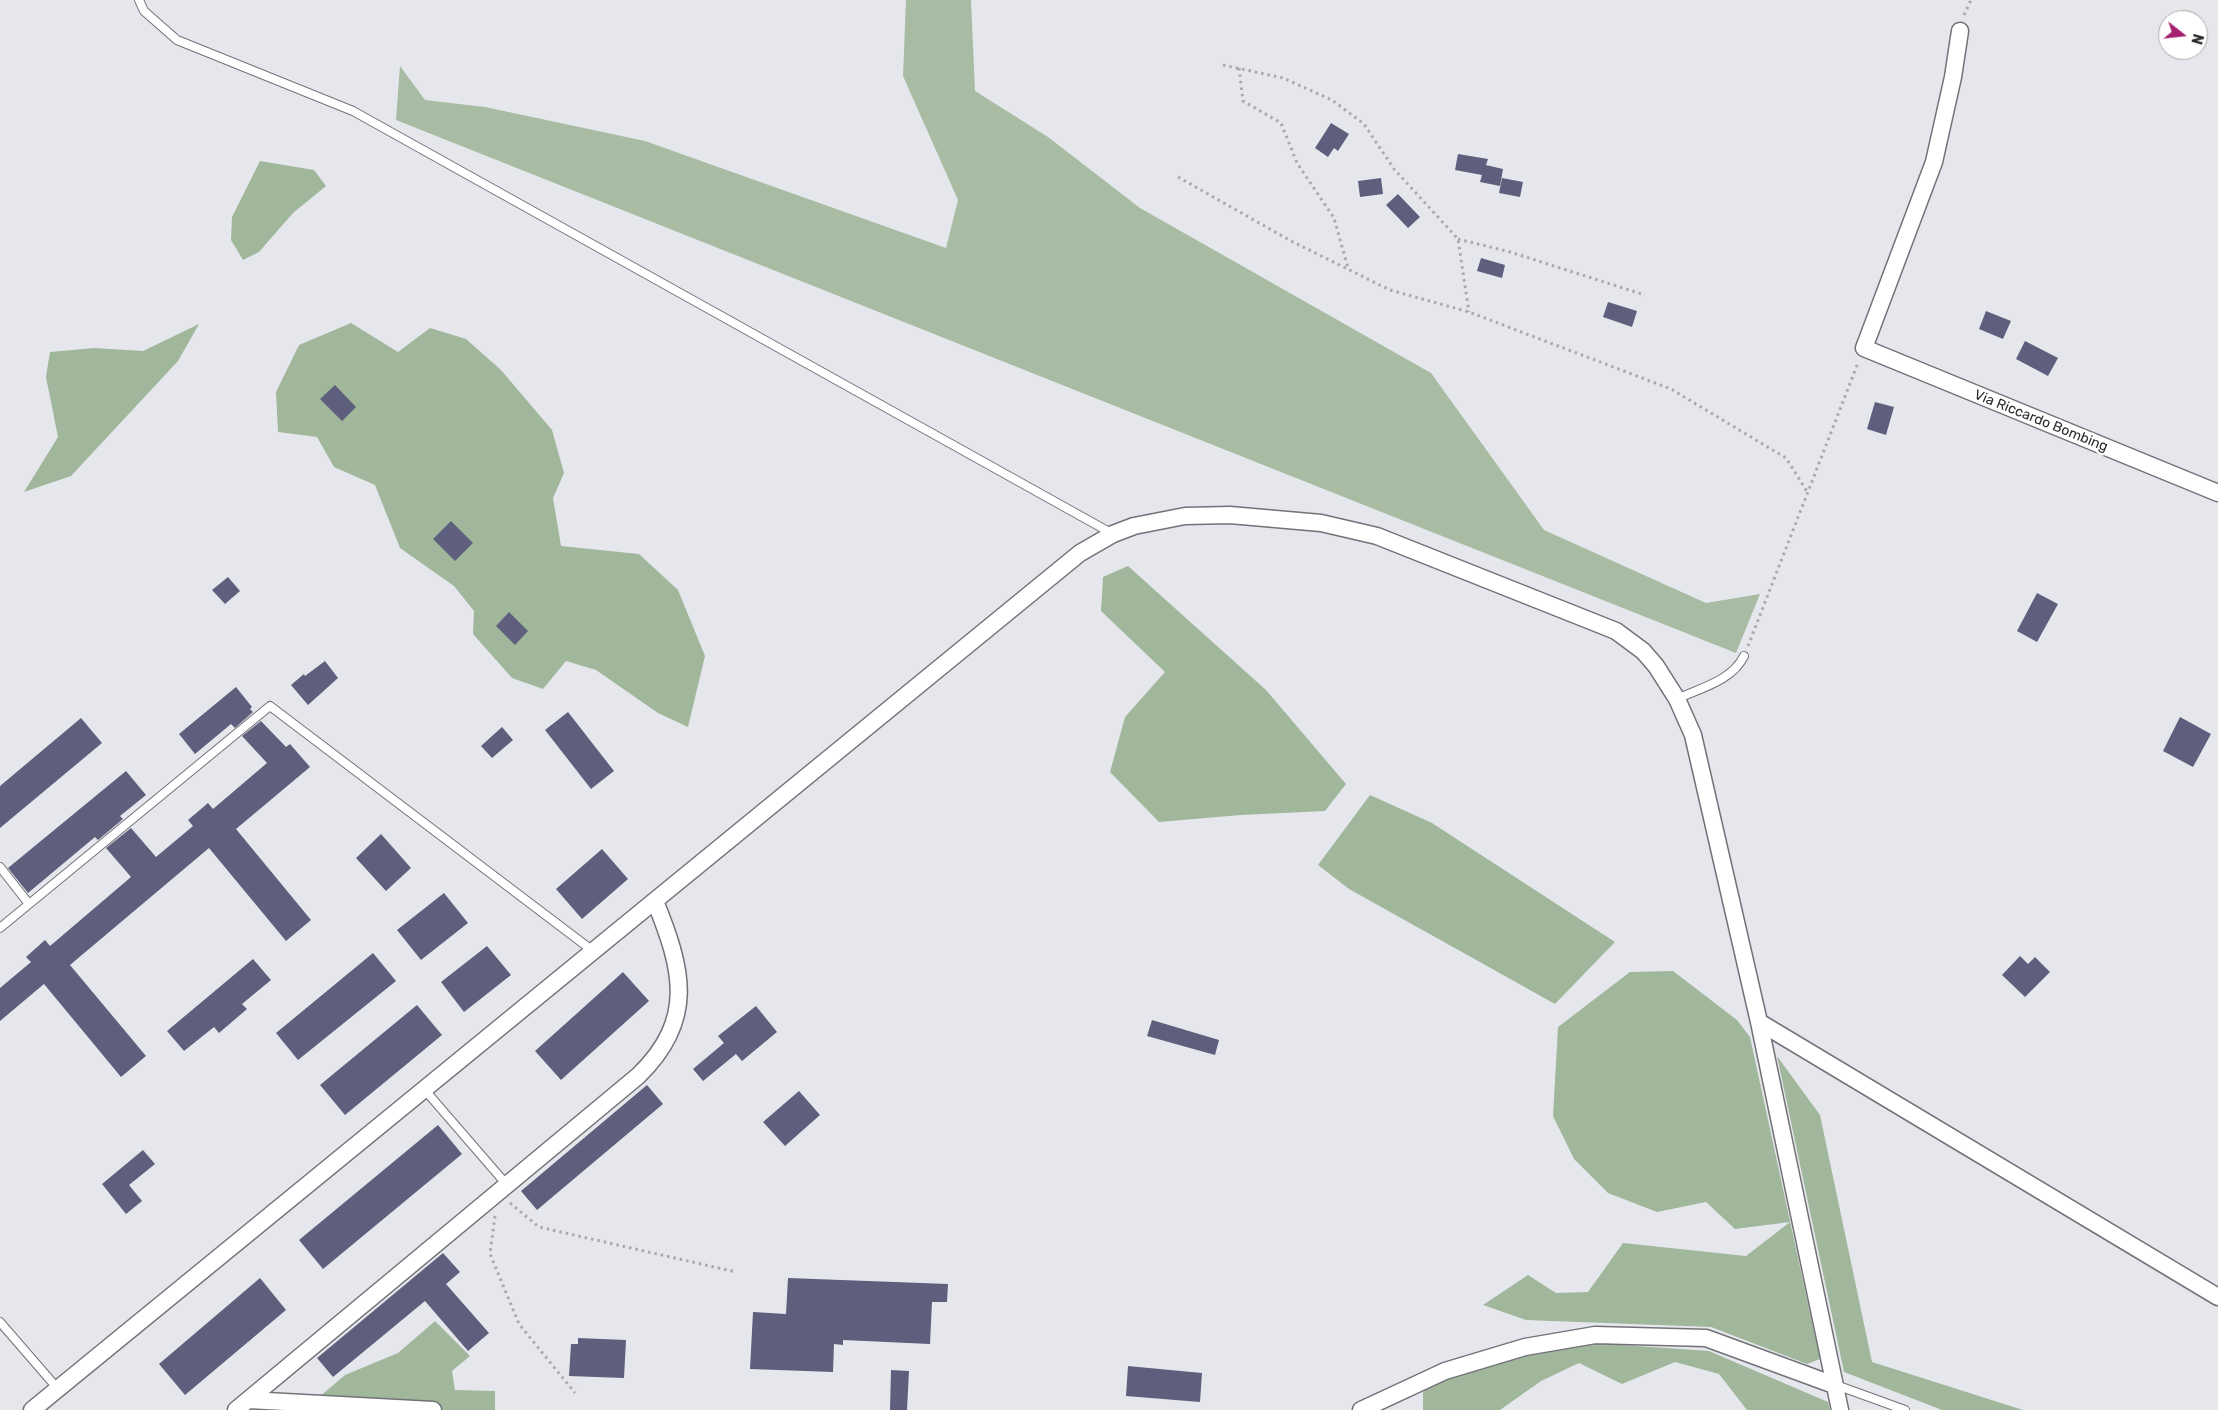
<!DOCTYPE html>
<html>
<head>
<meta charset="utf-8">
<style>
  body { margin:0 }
  #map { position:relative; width:2218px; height:1410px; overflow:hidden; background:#e6e7ed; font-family:Rubik,sans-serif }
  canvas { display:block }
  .north { position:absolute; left:2158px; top:10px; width:50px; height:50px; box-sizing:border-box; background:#fff; border:1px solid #aaaaab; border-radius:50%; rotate:106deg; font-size:14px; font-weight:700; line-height:20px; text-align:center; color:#2a2b2d }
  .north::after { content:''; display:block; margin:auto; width:18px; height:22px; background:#a4216f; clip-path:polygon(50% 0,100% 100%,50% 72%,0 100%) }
</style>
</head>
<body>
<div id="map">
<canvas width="2218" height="1410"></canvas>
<div class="north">N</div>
</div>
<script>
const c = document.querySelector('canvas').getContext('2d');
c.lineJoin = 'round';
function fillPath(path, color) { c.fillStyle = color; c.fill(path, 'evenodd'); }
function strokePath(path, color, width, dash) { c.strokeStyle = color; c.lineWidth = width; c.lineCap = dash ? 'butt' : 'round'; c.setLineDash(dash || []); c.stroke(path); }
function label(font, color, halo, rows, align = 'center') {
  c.font = font + ' Rubik,sans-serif'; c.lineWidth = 5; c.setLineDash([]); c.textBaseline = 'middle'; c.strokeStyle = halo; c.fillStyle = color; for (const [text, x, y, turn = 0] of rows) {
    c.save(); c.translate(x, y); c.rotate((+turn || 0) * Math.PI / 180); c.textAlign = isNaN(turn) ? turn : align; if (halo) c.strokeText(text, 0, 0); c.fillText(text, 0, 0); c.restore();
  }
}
const green = new Path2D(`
  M 906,0 L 971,0 L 975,91 L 1048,137 L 1140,208 L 1431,373 L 1544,530 L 1706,603 L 1760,594 L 1736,653 L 396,120 L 400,66 L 425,100 L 485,107 L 645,141 L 946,248 L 958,200 L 903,76 Z`);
const forest = new Path2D(`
  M 260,161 L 314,170 L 326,186 L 293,213 L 259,252 L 243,260 L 231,240 L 232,217 Z
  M 351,323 L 398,352 L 430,328 L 466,339 L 501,370 L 552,430 L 564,473 L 553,498 L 561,546 L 639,554 L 678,590 L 705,656 L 688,727 L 658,713 L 596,670 L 566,661 L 543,689 L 512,678 L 473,634 L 474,611 L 454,586 L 400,548 L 375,485 L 334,467 L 317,437 L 278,432 L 276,392 L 299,345 Z
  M 199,324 L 178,361 L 71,476 L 24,492 L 58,437 L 46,377 L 50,352 L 94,348 L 143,351 Z
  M 1128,566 L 1266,690 L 1346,784 L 1325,811 L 1241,815 L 1159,822 L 1110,772 L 1125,717 L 1165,672 L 1101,611 L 1103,577 Z
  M 1370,795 L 1432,823 L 1615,942 L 1555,1004 L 1349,889 L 1318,865 Z
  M 1673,971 L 1737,1020 L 1750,1037 L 1820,1359 L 1807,1364 L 1711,1327 L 1526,1320 L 1483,1305 L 1528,1275 L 1556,1293 L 1588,1292 L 1623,1243 L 1746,1256 L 1790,1222 L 1735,1229 L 1706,1202 L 1657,1212 L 1608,1193 L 1574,1159 L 1553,1116 L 1558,1027 L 1630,972 Z
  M 1777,1056 L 1820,1115 L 1872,1362 L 2023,1410 L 1942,1410 L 1844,1372 Z
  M 435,1321 L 470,1356 L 452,1371 L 455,1390 L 495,1391 L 495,1410 L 304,1410 L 345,1375 L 398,1353 Z
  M 1594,1343 L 1709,1351 L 1828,1402 L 1830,1410 L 1747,1410 L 1719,1374 L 1675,1362 L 1622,1384 L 1579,1363 L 1541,1381 L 1500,1410 L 1423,1410 L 1423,1392 L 1456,1367 Z`);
const building = new Path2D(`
  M 1331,123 L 1349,134 L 1338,151 L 1334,148 L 1328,157 L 1315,148 Z
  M 1458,154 L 1488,159 L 1486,165 L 1503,169 L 1500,186 L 1480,182 L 1482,175 L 1455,170 Z
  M 1381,178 L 1383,194 L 1360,197 L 1358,181 Z
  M 1502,178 L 1523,182 L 1520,197 L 1499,193 Z
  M 1398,194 L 1420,217 L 1408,228 L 1386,205 Z
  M 1481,258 L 1505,265 L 1502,278 L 1477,271 Z
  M 1608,302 L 1637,311 L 1632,327 L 1603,317 Z
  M 1986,311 L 2011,321 L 2003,339 L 1979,329 Z
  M 2025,341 L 2058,358 L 2048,376 L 2016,359 Z
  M 335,385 L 356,407 L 342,421 L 320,399 Z
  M 1875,402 L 1894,407 L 1886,435 L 1867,429 Z
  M 451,521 L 473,543 L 455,561 L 433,539 Z
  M 228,577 L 240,591 L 225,604 L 212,590 Z
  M 2037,593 L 2058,604 L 2037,642 L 2017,631 Z
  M 509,612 L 528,631 L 515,645 L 496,626 Z
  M 325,661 L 338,678 L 308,705 L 291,685 L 304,674 L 305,676 Z
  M 236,687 L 252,707 L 250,709 L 253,712 L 235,728 L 231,724 L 195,754 L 179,734 Z
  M 568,712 L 614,771 L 591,789 L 545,730 Z
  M 2180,717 L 2211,734 L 2193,767 L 2163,751 Z
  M 81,718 L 102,743 L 0,828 L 0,786 Z
  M 261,721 L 286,747 L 290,744 L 310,767 L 236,829 L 311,920 L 286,941 L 209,848 L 70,965 L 146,1056 L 121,1077 L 44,984 L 0,1021 L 0,988 L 31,962 L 26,957 L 45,940 L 50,946 L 131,877 L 106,848 L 131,828 L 156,857 L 193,826 L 188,820 L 208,803 L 213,809 L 267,763 L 242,736 Z
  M 502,727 L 513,740 L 492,758 L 481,746 Z
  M 126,771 L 146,795 L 120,816 L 123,819 L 98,840 L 95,837 L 28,893 L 8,868 Z
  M 381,834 L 411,868 L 386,891 L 356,858 Z
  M 602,849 L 628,879 L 582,919 L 556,889 Z
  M 444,893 L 468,923 L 421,960 L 397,930 Z
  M 487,946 L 511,975 L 464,1012 L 441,982 Z
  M 373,953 L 396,981 L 298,1060 L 276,1033 Z
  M 2020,956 L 2028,964 L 2035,957 L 2050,972 L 2025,997 L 2002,975 Z
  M 253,959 L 271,980 L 242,1004 L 247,1009 L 219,1033 L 214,1027 L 184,1051 L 167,1031 Z
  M 623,972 L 649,1001 L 561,1080 L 535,1051 Z
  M 417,1005 L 442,1035 L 345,1115 L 320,1085 Z
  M 756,1006 L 777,1032 L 742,1061 L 736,1054 L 703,1081 L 693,1069 L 724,1043 L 718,1036 Z
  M 1152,1020 L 1219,1040 L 1215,1055 L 1147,1036 Z
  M 647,1085 L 663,1104 L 537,1210 L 521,1191 Z
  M 799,1091 L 820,1115 L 785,1146 L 763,1122 Z
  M 438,1125 L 462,1154 L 323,1269 L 299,1240 Z
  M 143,1150 L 155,1164 L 129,1185 L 142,1201 L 126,1214 L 102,1184 Z
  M 443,1253 L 460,1272 L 446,1284 L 489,1333 L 468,1351 L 425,1301 L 333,1377 L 317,1358 Z
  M 260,1278 L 286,1310 L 185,1395 L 159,1364 Z
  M 788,1278 L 948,1284 L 947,1302 L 932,1302 L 930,1344 L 843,1340 L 843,1345 L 834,1344 L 833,1372 L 750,1369 L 753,1312 L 786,1314 Z
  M 578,1338 L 626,1340 L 624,1378 L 569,1376 L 571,1344 L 578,1344 Z
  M 1128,1366 L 1202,1373 L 1200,1402 L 1126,1396 Z
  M 891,1370 L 909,1371 L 907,1410 L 890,1410 Z`);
const path = new Path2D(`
  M 1964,15 L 1971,0
  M 1223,65 L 1283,78 L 1332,100 L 1364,124 L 1394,169 L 1458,239 L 1469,312
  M 1239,68 L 1243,101 L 1281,123 L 1297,163 L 1334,218 L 1348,268
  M 1178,177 L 1291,241 L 1390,290 L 1469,312 L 1671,389 L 1786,458 L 1808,493
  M 1458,239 L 1510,252 L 1645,295
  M 1748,646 L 1858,363
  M 510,1203 L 539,1227 L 736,1272
  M 495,1216 L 490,1254 L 519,1324 L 575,1393`);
const lane = new Path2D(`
  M 139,0 L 144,11 L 177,40 L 353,111 L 1113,534
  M 1677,699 C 1700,688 1732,681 1744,656
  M 0,867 L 29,904
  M 0,928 L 270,706 L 593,951
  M 424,1089 L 507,1185
  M 0,1322 L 58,1389
  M 1836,1385 L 1905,1410`);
const street = new Path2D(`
  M 1960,31 L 1953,77 L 1934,162 L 1864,348 L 2218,493
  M 1759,1022 L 2218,1297
  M 248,1400 L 433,1410
  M 32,1410 L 1080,553 L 1113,534 L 1134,526 L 1185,516 L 1230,515 L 1321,523 L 1377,536 L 1616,631 L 1643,651 L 1656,666 L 1677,699 L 1693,735 L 1759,1022 L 1840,1410
  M 236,1410 L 638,1076 C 697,1019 682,968 655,901
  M 1361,1410 L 1445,1371 L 1525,1347 L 1595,1335 L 1706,1338 L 1834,1385`);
const streetNames = [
  ["Via Riccardo Bombing",2041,421,22]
];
fillPath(green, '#a7bca2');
fillPath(forest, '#a0b79b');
fillPath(building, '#5e5f7c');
strokePath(lane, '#727278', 10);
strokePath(street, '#727278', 19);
strokePath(path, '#a8a9ad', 3, [2.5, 4]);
strokePath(lane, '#fff', 8);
strokePath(street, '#fff', 16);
label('14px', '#2a2b2d', '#fff', streetNames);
</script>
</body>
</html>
